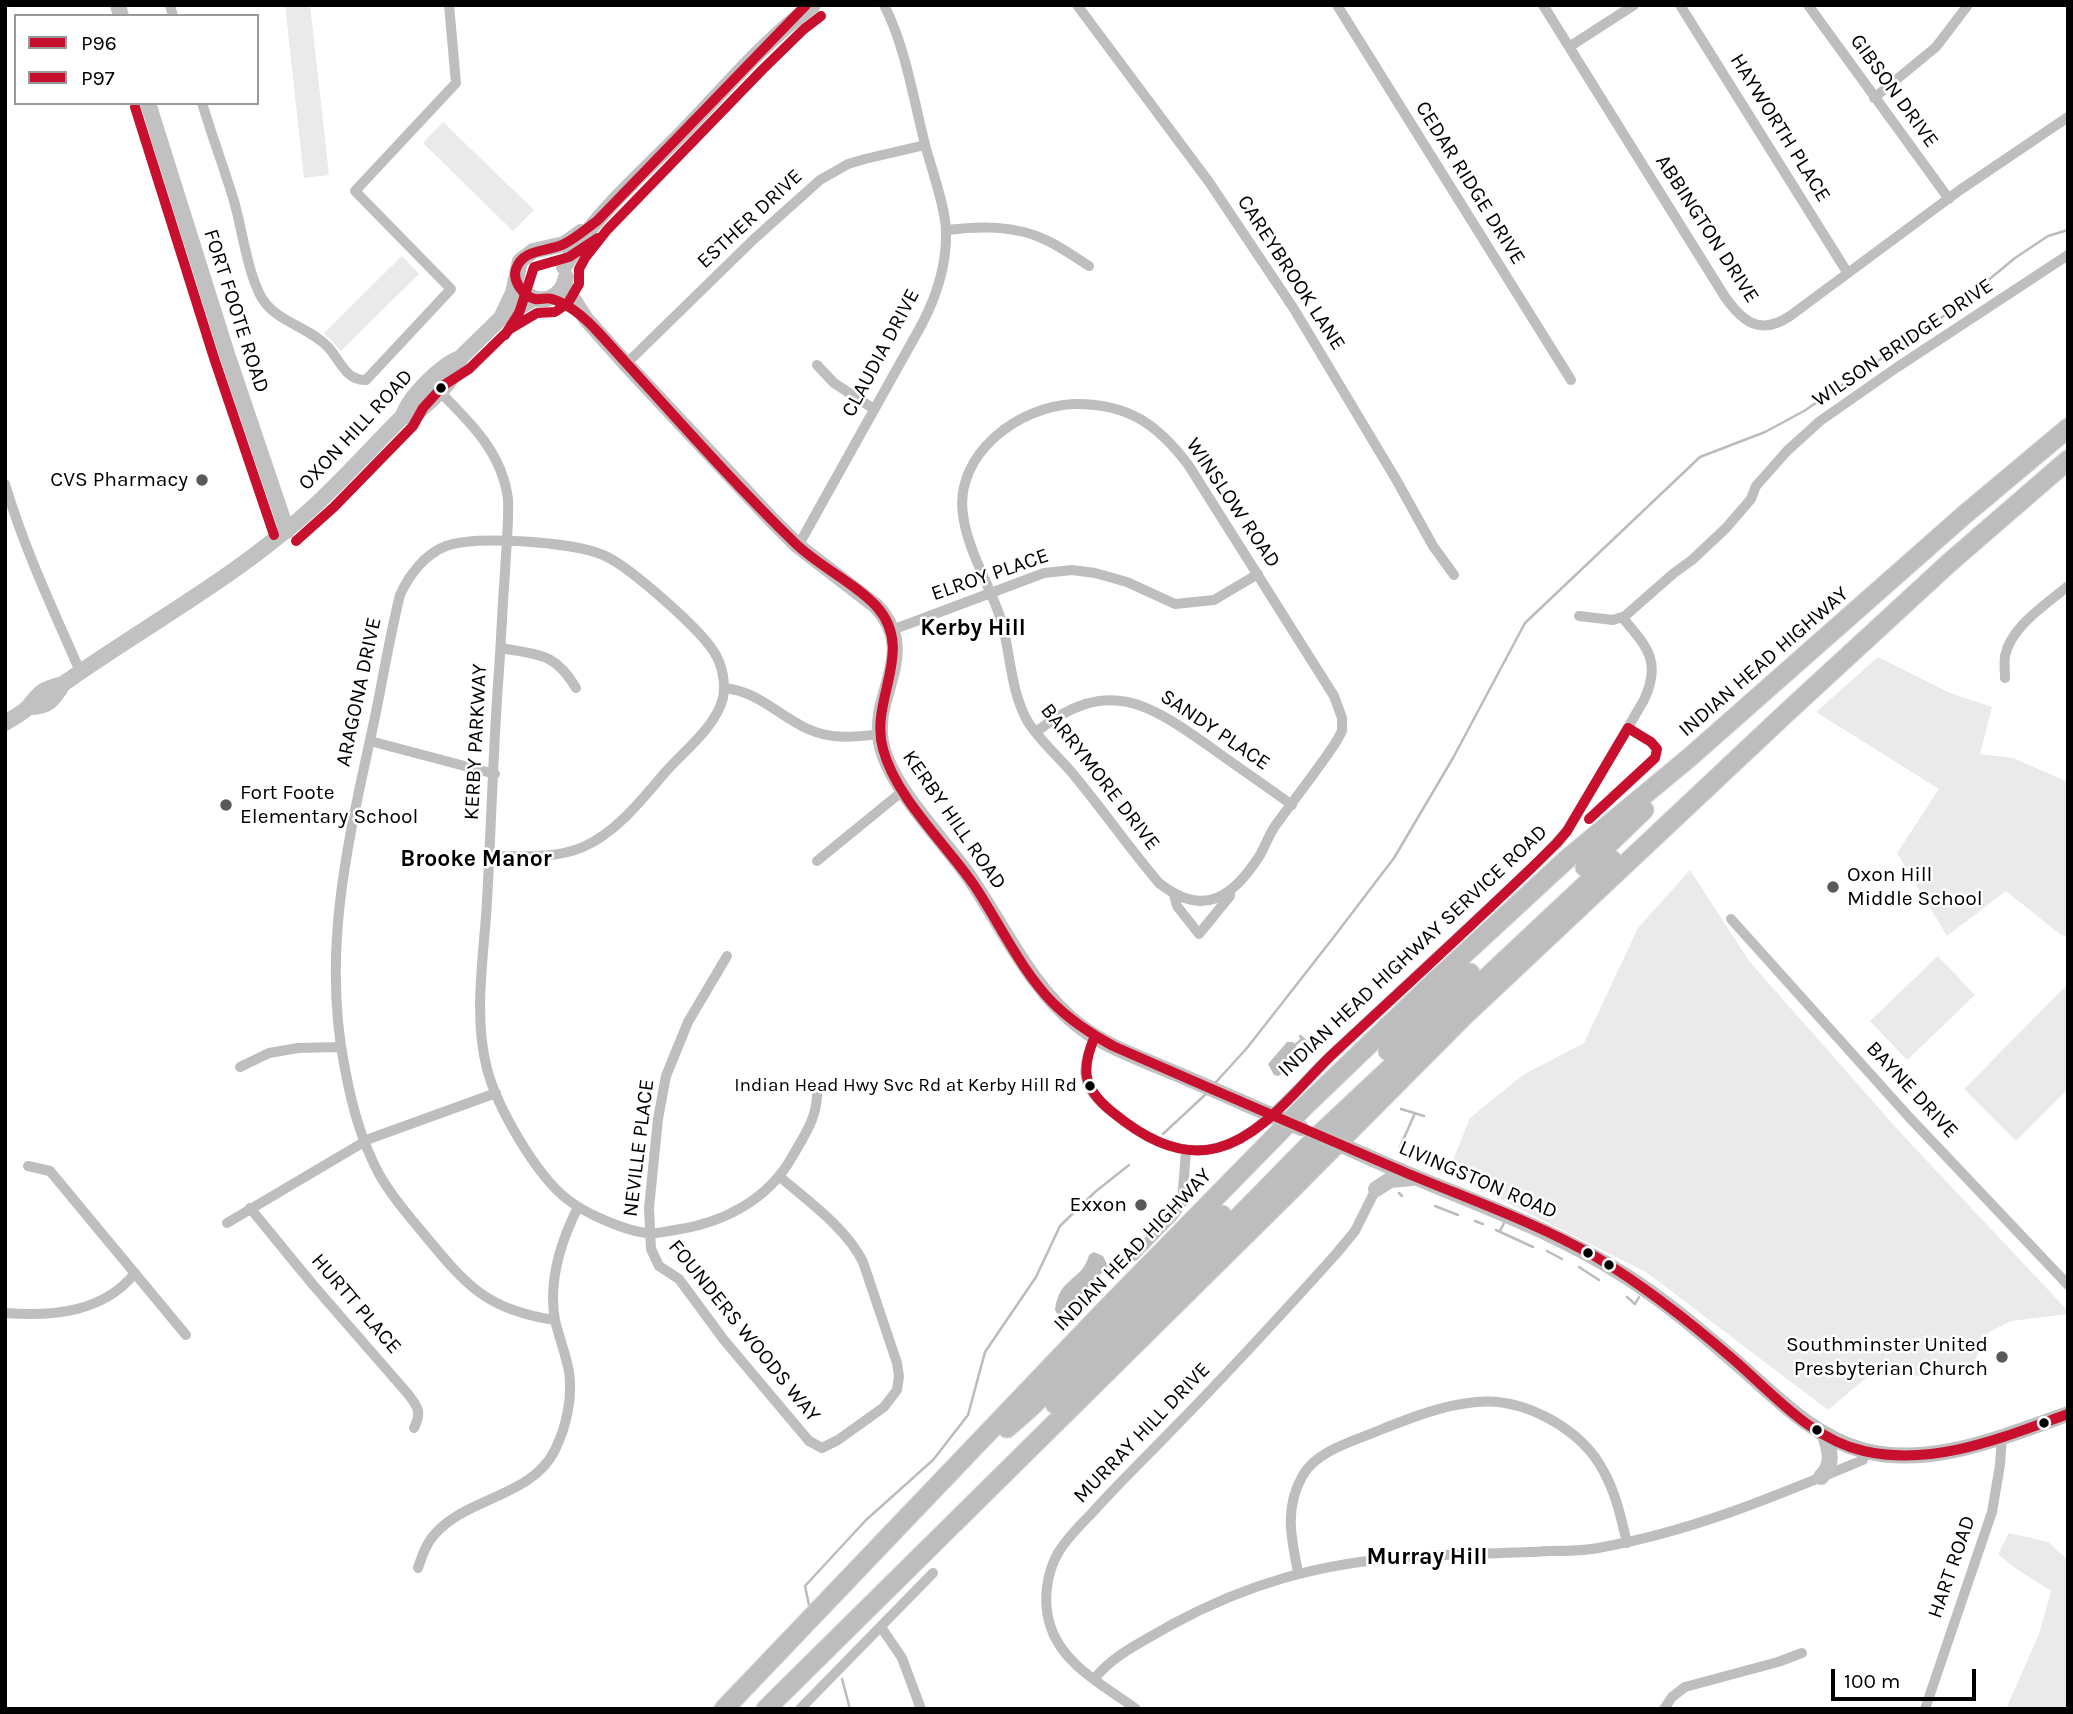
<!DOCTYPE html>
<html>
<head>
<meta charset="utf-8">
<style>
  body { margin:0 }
  #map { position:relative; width:2073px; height:1714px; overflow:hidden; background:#fff; font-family:Karla,sans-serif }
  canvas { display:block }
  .frame { position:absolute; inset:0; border:7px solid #000; pointer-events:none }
  .legend { position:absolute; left:14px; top:14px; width:245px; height:91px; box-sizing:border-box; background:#fff; border:2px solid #999; margin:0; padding:9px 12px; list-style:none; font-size:21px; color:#000 }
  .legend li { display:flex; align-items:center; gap:14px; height:35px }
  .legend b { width:35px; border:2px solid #999 }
  .scale { position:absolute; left:1831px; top:1669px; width:145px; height:32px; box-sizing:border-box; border:4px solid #000; border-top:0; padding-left:9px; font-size:21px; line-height:24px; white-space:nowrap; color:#000; -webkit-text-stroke:5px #fff; paint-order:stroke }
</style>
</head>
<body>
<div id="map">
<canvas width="2073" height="1714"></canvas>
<div class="frame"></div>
<ul class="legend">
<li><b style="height:9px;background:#c8102e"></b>P96</li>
<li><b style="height:9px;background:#c8102e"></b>P97</li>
</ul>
<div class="scale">100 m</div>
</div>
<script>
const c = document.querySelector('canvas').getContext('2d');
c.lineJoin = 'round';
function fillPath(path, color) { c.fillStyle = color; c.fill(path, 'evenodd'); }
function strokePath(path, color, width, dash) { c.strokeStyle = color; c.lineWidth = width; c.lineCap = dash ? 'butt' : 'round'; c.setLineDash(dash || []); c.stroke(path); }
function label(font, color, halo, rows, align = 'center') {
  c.font = font + ' Karla,sans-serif'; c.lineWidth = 5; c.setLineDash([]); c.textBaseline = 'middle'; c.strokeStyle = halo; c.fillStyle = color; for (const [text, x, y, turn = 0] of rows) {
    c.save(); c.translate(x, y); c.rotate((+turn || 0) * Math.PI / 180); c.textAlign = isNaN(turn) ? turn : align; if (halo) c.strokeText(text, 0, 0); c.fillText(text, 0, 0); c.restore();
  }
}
const green = new Path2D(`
  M 285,5 L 310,5 L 329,175 L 304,178 Z
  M 443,122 L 534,210 L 513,231 L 423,143 Z
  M 402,256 L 419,274 L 341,351 L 324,333 Z
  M 1878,657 L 1950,693 L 1992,707 L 1980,754 L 2013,758 L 2068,782 L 2068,936 L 2061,935 L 2006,891 L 1947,936 L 1897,853 L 1939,789 L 1816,712 Z
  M 1690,870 L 1749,961 L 1899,1131 L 2068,1311 L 2068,1314 L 2011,1321 L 1989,1332 L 1974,1362 L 1955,1377 L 1871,1374 L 1828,1410 L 1646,1272 L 1476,1187 L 1453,1160 L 1470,1118 L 1523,1075 L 1584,1043 L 1638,928 Z
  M 1938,956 L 1975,995 L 1907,1060 L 1870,1021 Z
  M 2068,984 L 2068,1089 L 2016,1141 L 1964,1089 Z
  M 2009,1533 L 2048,1542 L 2068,1560 L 2068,1709 L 2006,1709 L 2039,1634 L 2051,1591 L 2012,1566 L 1998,1554 Z`);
const water = new Path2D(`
  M 1287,1042 L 1293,1042 L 1301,1053 L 1279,1076 L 1274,1075 L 1268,1064 Z
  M 1094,1252 L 1103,1256 L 1108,1266 L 1069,1308 L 1058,1315 L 1055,1310 C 1059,1276 1082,1282 1089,1255 Z`);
const stream = new Path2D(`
  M 1300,1036 L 1308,1043
  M 1295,1045 L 1303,1038
  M 1216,1082 L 1247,1048 L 1333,938 L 1394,858 L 1453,758 L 1525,623 L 1700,457 L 1765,432 L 1804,411 L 1951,311 L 2015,258 L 2048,236 L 2068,230
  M 1401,1109 L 1424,1116
  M 1163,1134 L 1207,1093
  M 1400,1147 L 1415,1113
  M 1399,1193 L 1402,1196
  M 1435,1206 L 1458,1215
  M 1475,1221 L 1483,1224
  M 1496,1230 L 1533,1247
  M 1500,1231 L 1504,1223
  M 1547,1251 L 1562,1259
  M 1579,1267 L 1599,1280
  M 1627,1297 L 1635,1304 L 1639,1297
  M 809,1605 L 805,1586 L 866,1520 L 933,1460 L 968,1415 L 985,1352 L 1036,1277 L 1060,1226 L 1095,1192 L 1129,1165
  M 842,1679 L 850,1709`);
const street = new Path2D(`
  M 170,5 L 173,16
  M 1077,5 L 1209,182 L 1294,309 L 1397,481 L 1433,546 L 1454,575
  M 1337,5 L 1571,380
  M 1543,5 L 1725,297 C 1743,322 1760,336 1790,316 L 1960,190 L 2068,117
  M 1680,5 L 1847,272
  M 1808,5 L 1949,199
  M 1569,47 L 1634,5
  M 1874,98 L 1936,47 L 1968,5
  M 202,103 C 212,136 224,168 234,201 C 242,228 249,284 266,304 C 282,323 310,328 328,347 C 340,360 346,381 366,380 L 451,289 L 355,191 L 456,83 L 449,5
  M 947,230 C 980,226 1015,225 1046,240 C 1061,247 1075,257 1089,266
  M 626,364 L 754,239 L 820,180 L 848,164 L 865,159 L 925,145
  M 817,365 L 834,383 L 874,409
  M 435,387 C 468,420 502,451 508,499 C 509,524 506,548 505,573 C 502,610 501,647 498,684 C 493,756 491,829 487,901 C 484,957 473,1014 487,1069 C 497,1107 536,1175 567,1199 C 584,1213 627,1232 649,1233 C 657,1234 667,1231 675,1230 C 723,1223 768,1200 792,1157 C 804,1136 817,1118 817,1094
  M 1074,404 C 1127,403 1158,424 1189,466 L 1334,696 L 1342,718 L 1342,731 L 1336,742 C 1317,771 1295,798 1275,826 C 1269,835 1265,846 1260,855 C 1233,898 1203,918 1159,883 C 1129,848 1103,810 1073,774 C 1059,757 1040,741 1028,722 C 1010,691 1011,653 1001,620 C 990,585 968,552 963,515 C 954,454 1019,406 1074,404 Z
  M 5,484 C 24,548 53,610 80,671
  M 798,546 L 922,324 C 937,295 947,264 946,231 C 946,210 932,170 926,148 C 914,103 906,47 884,5
  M 1579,616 L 1613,620 L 1625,616 L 1674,573 L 1692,560 L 1726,528 L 1751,499 L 1756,486 L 1787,451 L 1820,421 L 1896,368 L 2068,255
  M 892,630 L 1044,573 L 1072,570 L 1095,573 L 1127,582 L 1175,604 L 1214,600 L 1258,574
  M 501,648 C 538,655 555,652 576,688
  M 2005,678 C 2005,671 2004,663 2005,656 C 2011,626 2047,604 2068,586
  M 724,688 C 758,691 779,716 808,729 C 832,740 855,737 880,734
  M 1036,732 C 1108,675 1148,703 1213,749 C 1239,768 1266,786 1292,805
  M 370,741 L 495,774
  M 489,856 C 519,856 556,859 583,847 C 615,833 640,802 662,776 C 681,753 715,729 723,698 C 726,683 722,664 714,652 C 700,629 628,565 603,555 C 573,542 477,535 446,546 C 425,554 409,575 400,595 C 388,643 381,692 370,740 C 346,850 322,956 345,1069 C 352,1106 361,1140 379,1174 C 391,1195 407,1214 423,1233 C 466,1285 486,1310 555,1320
  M 817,861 L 904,790
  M 1174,895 L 1177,906 L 1199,934 L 1230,896 L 1230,892
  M 1731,919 L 1909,1117 L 2068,1285
  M 727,956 L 688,1022 L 666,1076 L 658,1119 L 649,1208 L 651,1249 L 659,1266 L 679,1279 L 724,1340 L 809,1441 L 822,1448 L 838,1440 L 884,1407 L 897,1390 L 899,1376 L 897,1363 L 863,1262 C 847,1229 807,1200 780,1177
  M 1095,1036 C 1082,1065 1079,1085 1106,1107 C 1137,1133 1173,1158 1216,1148 C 1258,1139 1299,1085 1330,1056 C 1399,992 1468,928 1536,864 L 1567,831 L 1644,700 C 1662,661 1647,647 1622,617
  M 240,1067 L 269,1053 L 298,1048 L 339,1047
  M 28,1166 L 50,1171 L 186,1335
  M 250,1208 L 314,1286 L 408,1394 C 418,1407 422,1412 414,1428
  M 227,1223 L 369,1139 L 496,1093
  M 1134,1256 L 1172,1217 L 1182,1203 L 1186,1151
  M 5,1313 C 53,1317 104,1312 135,1273
  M 418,1568 C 422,1556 426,1544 434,1535 C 466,1497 532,1497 555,1450 C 566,1427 573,1398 569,1372 C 566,1354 559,1338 555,1320 C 548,1282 561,1241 578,1207
  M 1298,1572 C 1291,1537 1284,1508 1303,1475 C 1318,1450 1354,1441 1380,1430 C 1410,1418 1443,1405 1476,1402 C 1524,1397 1582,1429 1604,1472 C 1616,1494 1621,1518 1627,1543
  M 881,1627 L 902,1658 L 921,1709
  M 1094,1679 C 1114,1654 1144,1641 1171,1625 C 1248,1583 1321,1563 1408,1557 C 1455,1553 1503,1554 1550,1551 C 1566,1551 1582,1551 1598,1548 C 1691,1532 1776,1496 1863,1460 L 1864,1451
  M 800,1709 L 933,1573
  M 1136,1709 C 1105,1686 1062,1665 1050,1625 C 1043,1602 1046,1574 1058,1553 C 1067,1538 1080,1525 1092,1513 C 1117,1485 1144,1459 1170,1432 C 1227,1374 1282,1314 1336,1254 L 1355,1231 L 1376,1189
  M 1664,1709 L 1672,1697 L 1685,1687 L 1778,1662 L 1802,1653
  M 1925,1709 L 1992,1512 L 2000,1465 L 2002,1436`);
const secondary = new Path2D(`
  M 118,5 L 121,16
  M 148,103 L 227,354 L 287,531
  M 564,267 C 593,215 641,175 682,133 C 724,90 764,41 813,5
  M 564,285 L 586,319 L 626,364 L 772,520 L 798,546 L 876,606 C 920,653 872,692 881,742 C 889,786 942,838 968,875 C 1004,927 1030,989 1082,1028 C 1105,1045 1132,1055 1158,1066 C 1187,1078 1217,1091 1246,1104
  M 526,294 C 543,306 562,297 566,277
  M 501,318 L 513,293 L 520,261 L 533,251 L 564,244 L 581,232
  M 403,416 L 414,416 C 430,400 457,381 460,358
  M 29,707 C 49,707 54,699 63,684
  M 5,723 C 13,718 25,712 30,705 C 41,690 44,689 63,684 C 136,632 215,589 284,532 C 327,498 364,455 403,416 C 409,397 441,365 460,358 L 501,318 L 533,299
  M 1364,1155 C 1451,1195 1543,1223 1624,1275 C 1664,1300 1701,1332 1737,1363 C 1775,1396 1812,1436 1862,1450 C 1930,1469 2004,1436 2068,1414
  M 1376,1189 L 1390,1180 L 1412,1178
  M 1821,1477 C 1834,1464 1830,1451 1825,1435`);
const highway = new Path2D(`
  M 1585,867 L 1644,810
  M 1388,1051 L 1470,973
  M 1055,1404 L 1319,1135 L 1612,860
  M 1007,1428 L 1031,1407 L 1222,1215
  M 724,1709 L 1105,1310 L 1304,1107 L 1433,983 L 1567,859 L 1690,757 L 1963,516 L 2068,428
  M 766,1709 L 1289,1192 L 1464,1016 L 1784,715 L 1949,563 L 2068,460`);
const secondaryBridge = new Path2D(`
  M 1246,1104 L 1301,1128
  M 1323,1137 L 1364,1155`);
const bus1 = new Path2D(`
  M 806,5 L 597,221 C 587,228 576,238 564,244 C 548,252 523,248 516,269 C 512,281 524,297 535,299 C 541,300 547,297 552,299 C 569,304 586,319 598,332 C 663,403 727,477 796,544 C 820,567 855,583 877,607 C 916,651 869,700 883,749 C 896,798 945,843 974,885 C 1000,924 1020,969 1053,1003 C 1071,1021 1091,1034 1113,1046 C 1210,1088 1307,1131 1404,1172 C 1468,1199 1535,1222 1596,1257 C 1645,1286 1690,1322 1734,1360 C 1773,1394 1811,1439 1864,1451 C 1934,1467 2004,1437 2068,1414
  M 1589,819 L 1655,758 L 1657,749 L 1651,742 L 1628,728
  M 1095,1036 C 1081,1069 1082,1087 1111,1111 C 1140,1135 1177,1158 1217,1148 C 1266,1135 1301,1083 1336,1051 C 1410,982 1485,914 1557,843 L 1567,831 L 1628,728`);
const bus2 = new Path2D(`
  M 135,107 L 214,358 L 274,535
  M 505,335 L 519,313 L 534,267 L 569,257 L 598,238
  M 296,541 L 334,507 L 413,426 L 423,408 L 444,385 L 469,369 L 510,329 L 537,313 L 555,312 L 568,303 L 579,284 L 579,269 L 585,258 L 607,230 L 762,70 L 804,29 L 821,16`);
const markers = [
  [441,388,6,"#000"],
  [202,480,7,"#595959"],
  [226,805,7,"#595959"],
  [1833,887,7,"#595959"],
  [1090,1086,6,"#000"],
  [1141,1205,7,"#595959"],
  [1588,1253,6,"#000"],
  [1609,1265,6,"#000"],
  [2002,1357,7,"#595959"],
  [2044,1423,6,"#000"],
  [1817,1430,6,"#000"]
];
const busNames = [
  ["Indian Head Hwy Svc Rd at Kerby Hill Rd",1077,1086]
];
const streetNames = [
  ["GIBSON DRIVE",1894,91,54],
  ["HAYWORTH PLACE",1780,128,58],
  ["CEDAR RIDGE DRIVE",1470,183,58],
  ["ESTHER DRIVE",750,219,-43],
  ["ABBINGTON DRIVE",1707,229,57],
  ["CAREYBROOK LANE",1291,273,57],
  ["FORT FOOTE ROAD",236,311,72],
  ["WILSON BRIDGE DRIVE",1903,343,-34],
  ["CLAUDIA DRIVE",881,353,-62],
  ["OXON HILL ROAD",356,430,-47],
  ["WINSLOW ROAD",1233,503,56],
  ["ELROY PLACE",990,575,-19],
  ["INDIAN HEAD HIGHWAY",1764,662,-41],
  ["ARAGONA DRIVE",359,692,-78],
  ["SANDY PLACE",1215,730,34],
  ["KERBY PARKWAY",476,742,-87],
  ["BARRYMORE DRIVE",1100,777,52],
  ["KERBY HILL ROAD",954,820,55],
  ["INDIAN HEAD HIGHWAY SERVICE ROAD",1413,951,-43],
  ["BAYNE DRIVE",1912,1090,47],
  ["NEVILLE PLACE",639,1148,-83],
  ["LIVINGSTON ROAD",1478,1180,23],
  ["INDIAN HEAD HIGHWAY",1133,1250,-46],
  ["HURTT PLACE",356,1304,49],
  ["FOUNDERS WOODS WAY",744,1331,51],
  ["MURRAY HILL DRIVE",1142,1433,-46],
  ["HART ROAD",1952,1567,-71]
];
const poiNames = [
  ["CVS Pharmacy",188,480],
  ["Fort Foote",240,793,"left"],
  ["Elementary School",240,817,"left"],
  ["Oxon Hill",1847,875,"left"],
  ["Middle School",1847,899,"left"],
  ["Exxon",1127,1205],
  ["Southminster United",1988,1345],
  ["Presbyterian Church",1988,1369]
];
const neighbourhoodNames = [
  ["Kerby Hill",973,628],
  ["Brooke Manor",476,859],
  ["Murray Hill",1427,1557]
];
fillPath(green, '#eaeaea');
fillPath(water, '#bcbcbc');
strokePath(stream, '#bcbcbc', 2.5);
strokePath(highway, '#dbdbdb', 21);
strokePath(street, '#bebebe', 10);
strokePath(secondary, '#c1c1c1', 16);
strokePath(highway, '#bdbdbd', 19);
strokePath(secondaryBridge, '#c1c1c1', 16);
strokePath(bus1, '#c8102e', 10);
strokePath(bus2, '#c8102e', 10);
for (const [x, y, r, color] of markers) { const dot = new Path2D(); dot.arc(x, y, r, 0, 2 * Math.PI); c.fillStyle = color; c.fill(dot); strokePath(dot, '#fff', 2.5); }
label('19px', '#000', '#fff', busNames, 'right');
label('21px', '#000', '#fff', streetNames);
label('21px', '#000', '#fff', poiNames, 'right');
label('bold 23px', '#000', '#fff', neighbourhoodNames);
</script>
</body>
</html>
